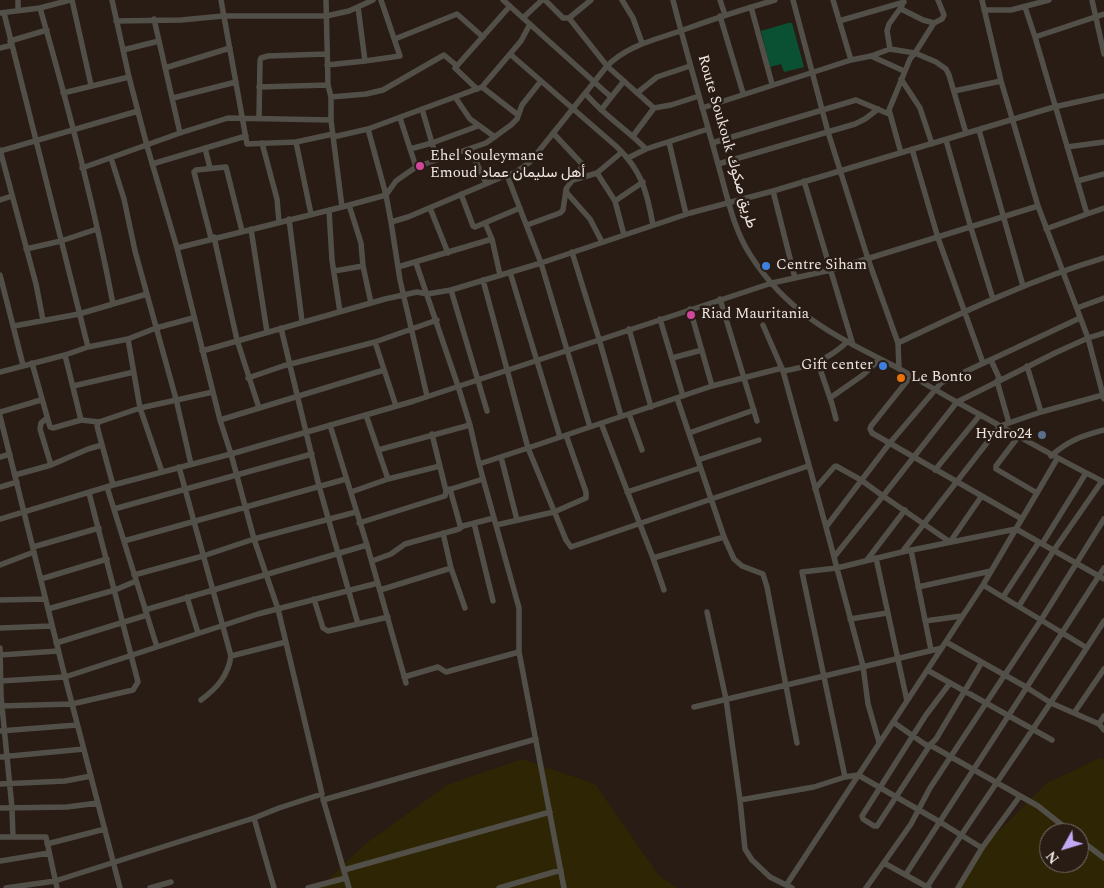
<!DOCTYPE html>
<html>
<head>
<meta charset="utf-8">
<style>
  body { margin:0 }
  #map { position:relative; width:1104px; height:888px; overflow:hidden; background:#281c15; font-family:Spectral,serif }
  canvas { display:block }
  .north { position:absolute; left:1039px; top:823px; width:50px; height:50px; box-sizing:border-box; background:#281c15; border:1px solid #776c67; border-radius:50%; rotate:231deg; font-size:14px; font-weight:700; line-height:20px; text-align:center; color:#eee5e1 }
  .north::after { content:''; display:block; margin:auto; width:18px; height:22px; background:#c0a8f4; clip-path:polygon(50% 0,100% 100%,50% 72%,0 100%) }
</style>
</head>
<body>
<div id="map">
<canvas width="1104" height="888"></canvas>
<div class="north">N</div>
</div>
<script>
const c = document.querySelector('canvas').getContext('2d');
c.lineJoin = 'round';
function fillPath(path, color) { c.fillStyle = color; c.fill(path, 'evenodd'); }
function strokePath(path, color, width, dash) { c.strokeStyle = color; c.lineWidth = width; c.lineCap = dash ? 'butt' : 'round'; c.setLineDash(dash || []); c.stroke(path); }
function label(font, color, halo, rows, align = 'center') {
  c.font = font + ' Spectral,Vazirmatn,serif'; c.lineWidth = 5; c.setLineDash([]); c.textBaseline = 'middle'; c.strokeStyle = halo; c.fillStyle = color; for (const [text, x, y, turn = 0] of rows) {
    c.save(); c.translate(x, y); c.rotate((+turn || 0) * Math.PI / 180); c.textAlign = isNaN(turn) ? turn : align; if (halo) c.strokeText(text, 0, 0); c.fillText(text, 0, 0); c.restore();
  }
}
const green = new Path2D(`
  M 788,23 L 792,23 L 804,67 L 784,72 L 781,64 L 770,67 L 761,31 Z`);
const sand = new Path2D(`
  M 1100,758 L 1104,760 L 1104,888 L 956,888 L 973,857 L 1047,783 ZM 1049,833 L 1079,833 L 1079,863 L 1049,863 Z
  M 522,759 L 595,784 L 660,877 L 678,888 L 320,888 L 364,845 L 447,785 Z`);
const minor = new Path2D(`
  M 18,0 L 18,10
  M 72,0 L 91,85
  M 112,0 L 129,77 L 147,146 L 177,248 L 220,420 L 231,454 L 254,539 L 203,556 L 134,575
  M 221,0 L 247,144 L 296,142
  M 503,0 L 611,97
  M 545,0 L 563,18 L 569,18 L 607,66 L 654,108
  M 622,0 L 633,18 L 642,43
  M 673,0 C 687,55 703,109 718,164 C 727,195 733,229 751,256 C 788,314 837,337 896,367 C 916,378 935,390 955,401 C 1005,428 1053,457 1104,482
  M 720,0 L 725,15
  M 793,0 L 828,132 L 868,259 L 898,343 L 899,369
  M 833,0 L 851,60
  M 982,0 L 1001,81 L 1038,206 L 1088,338 L 1104,399
  M 1092,0 L 1104,54
  M 358,7 L 365,61
  M 751,7 L 772,84
  M 1025,7 L 1035,37 L 1087,214 L 1046,229
  M 40,8 C 68,105 94,204 113,304
  M 901,9 L 923,20 L 934,23 L 942,19 L 944,15 L 938,0
  M 984,10 L 1011,10 L 1049,0
  M 0,13 L 40,8 L 70,0
  M 4,13 L 88,347
  M 720,16 L 743,93
  M 523,18 L 542,0
  M 569,18 L 591,0
  M 154,19 L 180,133
  M 116,21 L 181,20 L 223,16 L 326,16 L 349,11 L 373,0
  M 839,21 L 904,2
  M 1035,37 L 1104,14
  M 395,39 L 457,14 L 483,37
  M 10,41 L 47,30
  M 0,48 L 12,45
  M 890,49 L 887,31 L 889,24 L 902,6
  M 123,50 L 159,41
  M 510,54 L 617,147 C 642,171 647,192 653,225
  M 871,56 L 904,71
  M 327,65 L 365,61 L 400,56 L 381,0
  M 165,68 L 230,48
  M 901,79 L 920,108 L 932,144
  M 259,87 L 328,85
  M 482,87 L 518,115
  M 477,89 L 455,68 L 510,6
  M 954,91 L 1001,81
  M 63,93 L 129,77
  M 637,93 L 657,77 L 690,66
  M 586,94 C 603,115 628,130 646,149
  M 331,97 L 366,94 L 383,90 L 444,55 L 457,66
  M 455,97 L 470,119 L 495,137
  M 173,98 L 236,82
  M 702,108 L 851,60 L 871,56 L 890,49 L 915,53 L 936,62 L 946,69 L 949,75 L 966,133
  M 422,109 L 437,160
  M 601,110 L 624,81
  M 259,118 L 260,61 L 261,58 L 268,56 L 326,54
  M 400,118 L 416,167
  M 368,129 L 386,195
  M 979,130 L 1023,286
  M 553,133 L 583,165 L 566,189 L 567,193 L 590,219 L 602,242
  M 633,136 L 654,108 L 671,105 L 699,96
  M 333,137 L 368,129 L 482,87 L 521,41 L 530,24
  M 946,140 L 971,228 L 993,299
  M 669,142 L 686,214
  M 262,143 L 277,199 L 279,222
  M 712,143 L 856,100 L 889,114
  M 1067,147 L 1104,142
  M 205,148 L 210,168
  M 410,149 L 432,143 L 478,126
  M 470,149 L 486,183
  M 912,149 L 938,238 L 983,363
  M 0,150 L 36,284 L 43,320
  M 0,151 L 138,111
  M 622,152 L 597,173 L 615,201 L 624,235
  M 901,153 L 889,110 L 910,59 L 915,53 L 934,23
  M 111,158 L 124,199 L 135,251 L 176,399 L 191,464
  M 628,158 L 646,149 L 708,129
  M 152,164 L 246,136
  M 718,164 L 855,124 L 865,119 L 878,109
  M 82,168 L 180,133 L 228,118 L 331,120
  M 573,180 L 597,173
  M 804,181 L 853,345
  M 1077,181 L 1104,174
  M 773,191 L 795,278
  M 461,194 L 473,226 L 475,227 L 520,208
  M 386,195 L 396,181 L 416,167 L 486,143 L 511,125 L 517,119 L 522,105 L 541,81
  M 0,200 L 12,196
  M 615,201 L 643,182
  M 349,205 L 361,243 L 363,266 L 371,303
  M 342,207 L 386,195 L 391,222 L 408,217 L 507,175
  M 430,208 L 448,253
  M 329,210 L 332,260 L 340,312
  M 311,214 L 296,142 L 333,134
  M 1087,214 L 1104,208
  M 289,219 L 302,321
  M 391,222 L 400,280 L 427,396
  M 485,223 L 492,239 L 500,275
  M 527,225 L 560,213 L 563,210 L 566,190
  M 251,229 L 267,332
  M 214,237 L 237,340 L 259,408
  M 211,238 L 194,172 L 196,170 L 226,167 L 242,231
  M 177,248 L 342,207 L 331,120 L 331,97 L 328,85 L 326,0
  M 26,249 L 61,241 L 97,229
  M 572,252 L 599,339 L 621,416
  M 416,263 L 458,386 L 470,425 L 479,464 L 528,448 L 566,540 L 571,547 L 808,466
  M 398,267 L 492,239
  M 334,271 L 363,266
  M 510,272 L 560,437
  M 0,275 L 23,365
  M 483,280 L 528,448 L 590,427 L 541,263 L 507,175 L 516,172 L 530,162 L 607,66 C 628,45 655,40 683,30 C 713,19 744,9 775,0
  M 451,290 L 487,411
  M 720,299 L 757,421
  M 1077,308 L 1104,298
  M 690,309 L 712,386
  M 660,319 L 683,396
  M 763,325 L 783,371 L 826,527
  M 14,326 L 79,314 L 147,294
  M 281,328 L 319,486 L 358,624
  M 629,329 L 651,407
  M 128,339 L 140,408 L 162,472
  M 375,342 L 396,406
  M 898,343 C 965,311 1033,279 1104,258
  M 202,351 L 385,299 L 417,292 L 427,294 L 451,290 L 541,263 L 690,213 L 773,191 L 1054,107 L 1104,96
  M 65,355 L 81,420 L 99,422 L 140,408 L 213,392
  M 672,358 L 702,350
  M 991,360 L 1000,380
  M 32,363 L 50,427 L 53,428 L 81,420
  M 818,363 L 832,404 L 836,419
  M 1027,366 L 1041,412
  M 783,371 C 808,367 828,360 847,342
  M 0,372 L 65,355 L 88,347 L 128,339 L 156,328 L 193,318
  M 911,376 L 871,426 L 870,429 L 872,433 L 1022,519
  M 248,378 L 283,366 L 375,342 L 437,320
  M 997,381 L 1009,423
  M 73,386 L 134,372
  M 830,398 L 863,375 L 880,359
  M 0,412 L 41,400
  M 629,414 L 642,450
  M 366,415 L 388,479
  M 0,416 L 65,677 L 120,888
  M 46,419 L 41,423 L 40,429 L 51,465
  M 220,420 L 384,370
  M 99,422 L 97,425 L 98,430 L 113,485
  M 601,423 L 653,558 L 664,590
  M 330,425 L 367,545 L 406,683
  M 590,427 L 712,386 L 782,368
  M 689,433 L 754,410
  M 1018,437 L 996,466 L 996,469 L 1037,493
  M 378,450 L 470,425
  M 1051,456 C 1069,440 1082,436 1104,430
  M 0,457 L 10,454
  M 501,457 L 517,520
  M 698,460 L 759,440
  M 479,464 L 519,608 L 519,652 L 564,888
  M 179,467 L 231,656 C 228,676 217,688 201,700
  M 935,470 L 980,415
  M 15,475 L 51,465 L 88,449 L 102,445
  M 0,487 L 17,482
  M 107,487 L 157,647
  M 450,489 L 460,525 L 463,526 L 494,518
  M 815,489 L 834,467 L 836,466 L 861,480 L 883,496 L 957,402 L 1055,353 L 1088,338 L 1104,333
  M 448,490 L 483,479
  M 351,492 L 388,479 L 440,466
  M 627,492 L 700,468
  M 114,509 L 312,454
  M 0,519 L 113,485 L 231,454 L 414,401 L 772,283 L 831,270 L 1038,206
  M 359,523 L 445,496 L 446,491 L 432,434
  M 474,523 L 493,601
  M 496,525 L 554,512 L 586,498 L 586,492 L 566,435
  M 443,533 L 451,568 L 465,608
  M 724,537 L 734,559 L 742,566 L 763,574 L 767,587 L 797,743
  M 124,541 L 346,479
  M 1042,544 L 1086,473
  M 33,547 L 99,528
  M 911,550 L 931,650
  M 902,552 L 1000,426 L 1041,412 L 1103,395
  M 834,557 L 883,496 L 950,542 L 981,497
  M 653,558 L 724,537 L 677,398
  M 876,558 L 907,701
  M 867,560 L 905,510
  M 372,561 L 391,554 L 405,544 L 459,529 L 463,526
  M 0,565 L 34,552
  M 41,579 L 107,559
  M 983,585 L 1041,620 L 1104,519
  M 918,587 L 991,571
  M 380,590 L 451,568
  M 187,597 L 198,633
  M 1003,597 L 1039,542
  M 314,599 L 323,628 L 328,631 L 388,617
  M 0,600 L 45,599
  M 1019,606 L 1054,550 L 1102,481
  M 48,609 L 115,590 L 136,581
  M 145,610 L 367,545
  M 707,612 L 726,699 L 740,800 L 745,849 L 752,860 L 770,877 L 792,888
  M 850,619 L 887,613
  M 925,621 L 962,616
  M 0,628 L 52,626
  M 946,642 L 1026,687 L 1051,703 L 1099,724 L 1104,730
  M 56,643 L 147,615
  M 0,648 L 1,696 L 12,808 L 13,837
  M 0,655 L 58,651
  M 231,656 L 286,642
  M 927,670 L 1052,740
  M 404,677 L 438,667 L 446,672 L 519,652
  M 0,681 L 65,677 L 258,614 L 378,583
  M 950,683 L 926,715 L 862,816 L 863,819 L 874,826 L 877,826 L 930,745 L 1038,806 L 1072,833
  M 0,706 L 72,704 L 133,690 L 138,682 L 89,493
  M 694,707 L 942,648
  M 1074,713 L 1104,669
  M 893,722 L 926,745 L 930,745 L 936,739 L 982,662
  M 1099,724 L 1104,716
  M 0,731 L 77,725
  M 879,742 L 868,704 L 863,666 L 826,527 L 889,444 L 941,383 L 1080,318
  M 0,757 L 84,749
  M 845,777 L 802,572 L 837,568 L 902,552 L 1016,529 L 1104,579
  M 0,784 L 65,781 L 91,776
  M 323,799 L 349,888
  M 323,800 L 536,739
  M 740,800 L 814,787 L 845,777 L 858,775 L 940,822 L 982,848 L 958,888
  M 0,808 L 67,807 L 98,803
  M 254,818 L 274,888
  M 0,837 L 46,837 L 57,888
  M 1079,839 L 1104,858
  M 47,844 L 105,829
  M 982,848 L 1020,796
  M 0,861 L 49,853
  M 884,863 L 929,888
  M 344,870 L 550,812
  M 906,874 L 1104,568
  M 787,884 L 983,585 L 1057,459
  M 927,887 C 985,798 1047,711 1104,621
  M 6,888 L 55,881 L 254,818 L 279,808 L 322,794 L 278,609 L 254,539 L 356,512
  M 150,888 L 171,882
  M 308,888 L 346,878
  M 499,888 L 561,870
  M 866,888 L 911,824 L 930,788 L 1041,620 L 1087,648`);
const markers = [
  [420,166,5,"#d1479c"],
  [766,266,5,"#3f7fe0"],
  [691,315,5,"#d1479c"],
  [883,366,5,"#3f7fe0"],
  [901,378,5,"#e8710a"],
  [1042,435,5,"#5c6f8a"]
];
const streetNames = [
  ["Route Soukouk طريق صكوك",726,142,74]
];
const poiNames = [
  ["Ehel Souleymane",430,157],
  ["Emoud أهل سليمان عماد",430,174],
  ["Centre Siham",776,266],
  ["Riad Mauritania",701,315],
  ["Gift center",873,366,"right"],
  ["Le Bonto",911,378],
  ["Hydro24",1032,435,"right"]
];
fillPath(green, '#0a5134');
fillPath(sand, '#2e2504');
strokePath(minor, '#524f49', 5.5);
for (const [x, y, r, color] of markers) { const dot = new Path2D(); dot.arc(x, y, r, 0, 2 * Math.PI); c.fillStyle = color; c.fill(dot); strokePath(dot, '#281c15', 2); }
label('15px', '#eee5e1', '#281c15', streetNames);
label('15px', '#eee5e1', '#281c15', poiNames, 'left');
</script>
</body>
</html>
